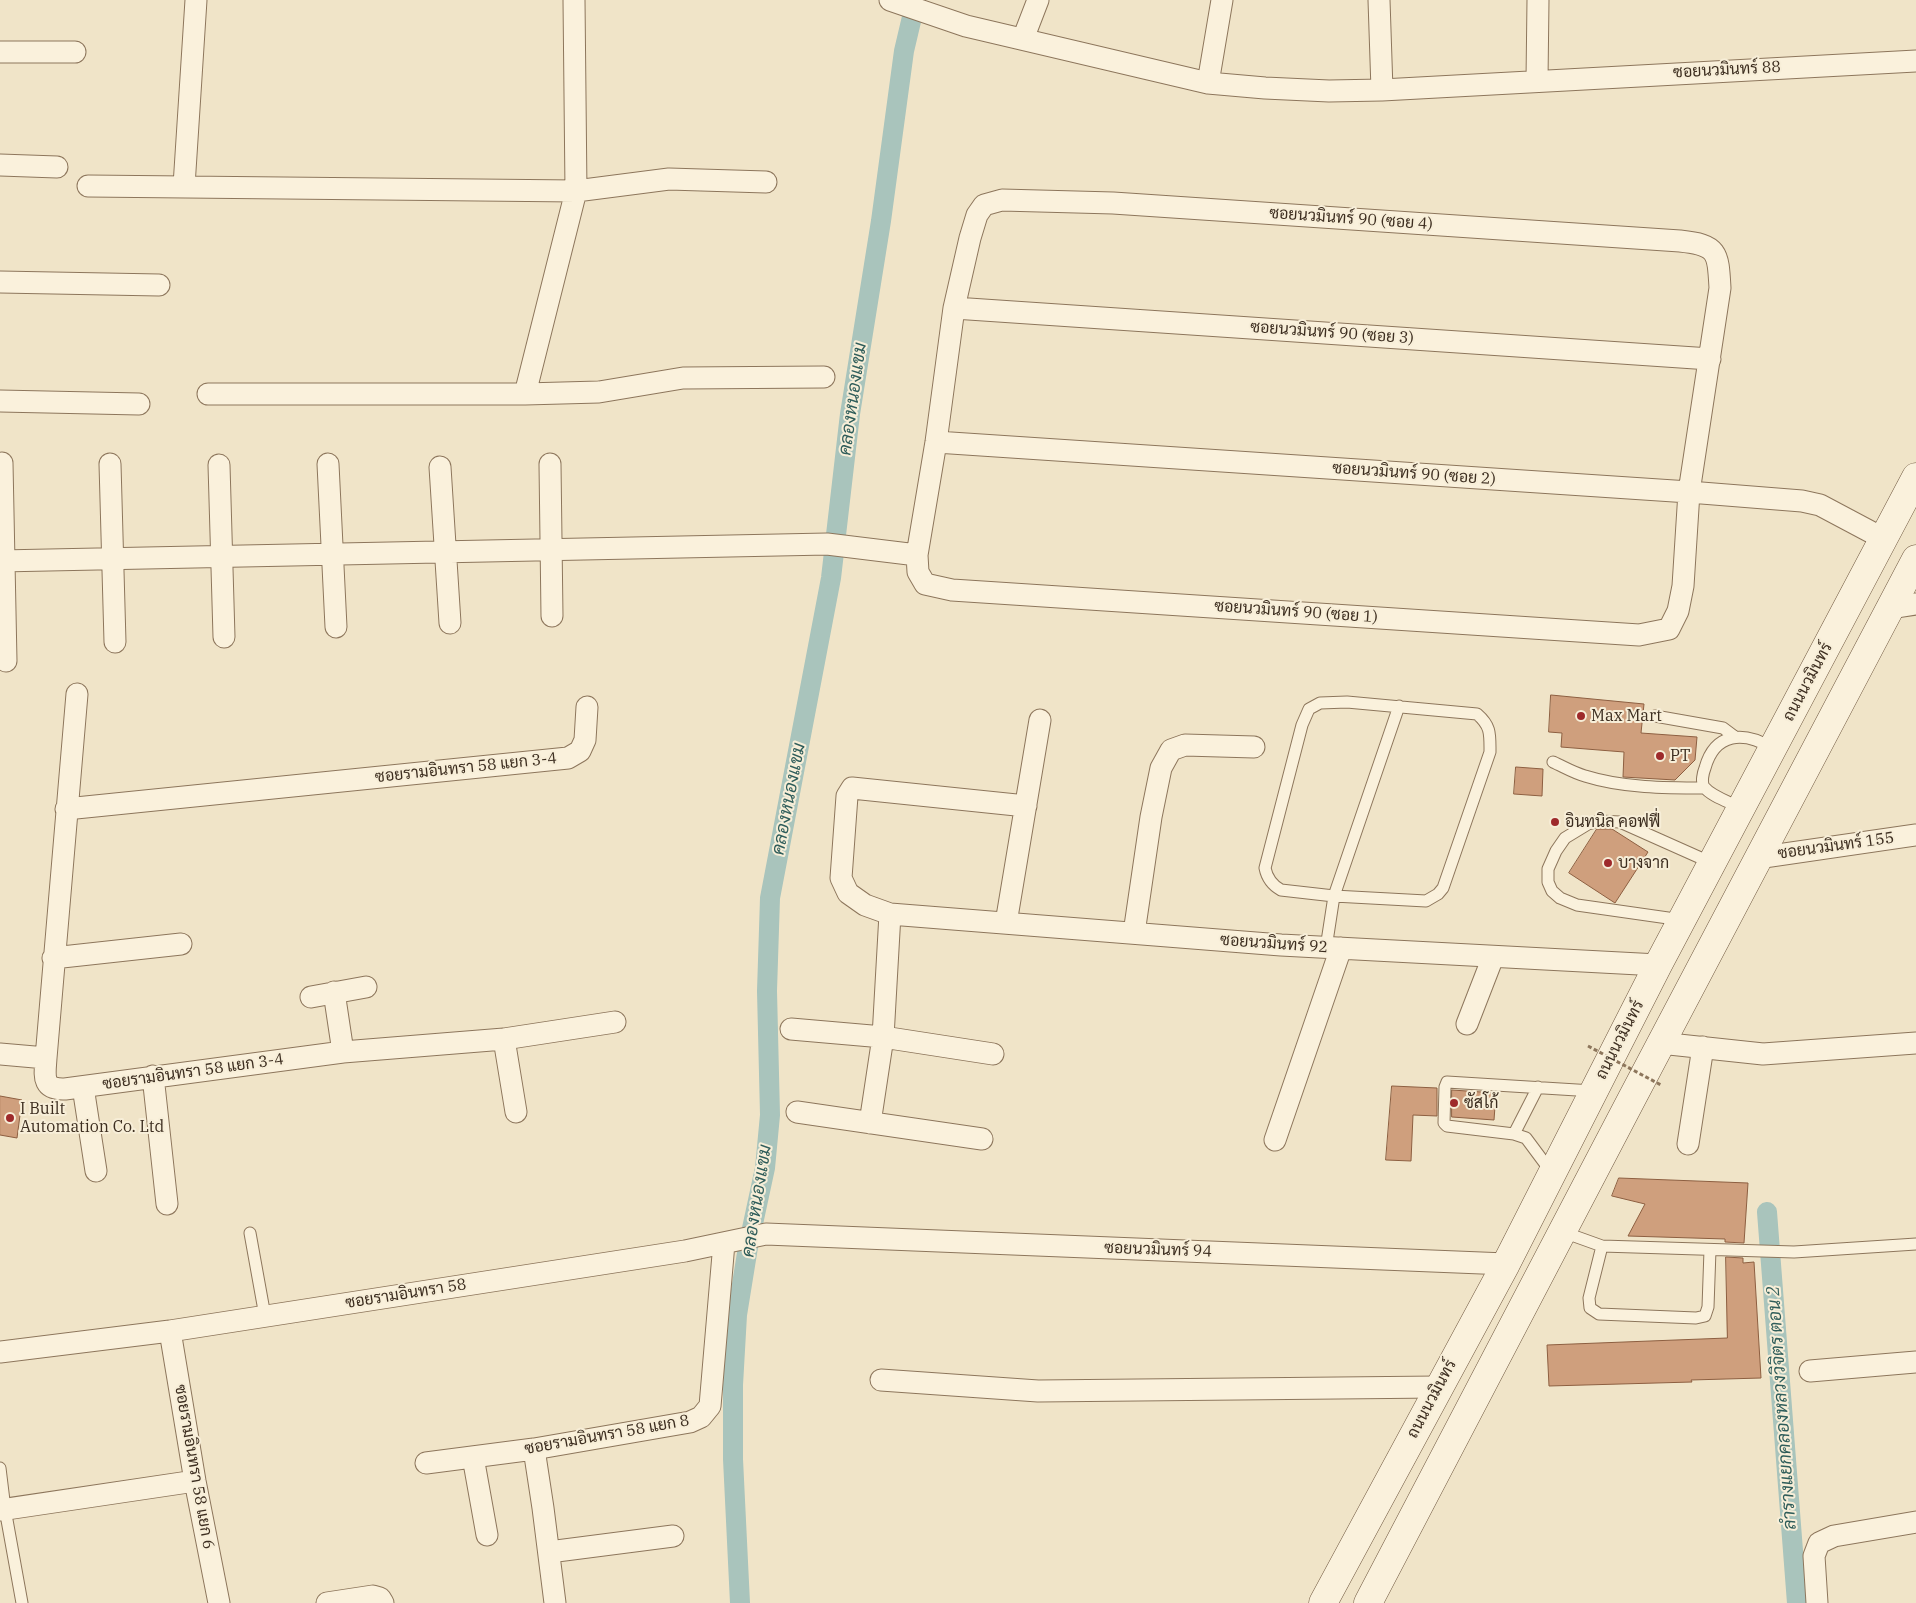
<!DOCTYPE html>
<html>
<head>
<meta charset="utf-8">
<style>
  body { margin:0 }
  canvas { display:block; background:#f0e4c8 }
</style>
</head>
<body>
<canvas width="1916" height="1603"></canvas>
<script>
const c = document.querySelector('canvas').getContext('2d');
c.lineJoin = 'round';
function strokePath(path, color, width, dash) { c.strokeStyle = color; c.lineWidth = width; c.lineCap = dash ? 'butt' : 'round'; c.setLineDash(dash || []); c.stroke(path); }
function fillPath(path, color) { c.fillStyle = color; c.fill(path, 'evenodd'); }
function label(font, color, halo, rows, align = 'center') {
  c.font = font + ' "IBM Plex Serif",Sarabun,serif'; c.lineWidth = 4; c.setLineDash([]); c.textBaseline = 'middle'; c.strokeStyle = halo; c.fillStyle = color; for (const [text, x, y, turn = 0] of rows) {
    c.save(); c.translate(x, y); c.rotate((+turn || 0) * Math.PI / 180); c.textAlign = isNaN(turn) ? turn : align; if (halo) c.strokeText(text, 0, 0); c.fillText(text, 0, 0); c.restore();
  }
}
const canal = new Path2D(`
  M 1767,1212 L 1797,1603
  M 740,1603 L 733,1459 L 733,1385 L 737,1315 L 748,1247 L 765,1168 L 770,1115 L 767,991 L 770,898 L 831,578 L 850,414 L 881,221 L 904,51 L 916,0`);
const building = new Path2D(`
  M 1551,695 L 1644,704 L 1641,733 L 1697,737 L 1695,760 L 1675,780 L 1623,777 L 1624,752 L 1561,747 L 1562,733 L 1549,732 Z
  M 1516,767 L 1543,769 L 1542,796 L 1514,794 Z
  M 1597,829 L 1612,829 L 1648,852 L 1615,903 L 1569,873 Z
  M 1392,1086 L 1437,1088 L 1437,1116 L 1413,1115 L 1411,1161 L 1386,1160 Z
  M 1452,1090 L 1496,1093 L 1494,1120 L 1452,1117 Z
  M 0,1096 L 22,1100 L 17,1138 L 0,1135 Z
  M 1619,1178 L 1748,1183 L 1744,1243 L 1725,1242 L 1725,1239 L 1628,1236 L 1645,1204 L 1612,1196 Z
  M 1726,1257 L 1743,1258 L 1743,1263 L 1754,1262 L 1761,1378 L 1691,1380 L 1692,1382 L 1549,1386 L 1547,1345 L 1727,1338 Z`);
const service = new Path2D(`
  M 1347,702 L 1477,714 C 1491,726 1490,734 1490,752 L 1443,888 L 1438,894 L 1426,901 L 1334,896 L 1281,890 C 1272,885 1267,878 1265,868 L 1302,725 L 1309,709 L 1320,703 Z
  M 1655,716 L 1723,728 L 1735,737
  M 1553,762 C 1564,767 1574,773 1585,776 C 1623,788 1666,788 1705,788
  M 1741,808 C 1730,802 1712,797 1704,787 C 1701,782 1703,773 1705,768 C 1715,732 1744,731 1772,748
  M 1682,920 L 1577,905 L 1560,898 L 1552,891 L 1548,882 L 1548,869 L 1556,851 L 1565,838 L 1588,824 L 1599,821 L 1620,822 L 1712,863
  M 1326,948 L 1334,896 L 1399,706
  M 1514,1134 L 1538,1087
  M 1552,1173 L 1526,1138 L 1514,1134 L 1447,1126 L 1444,1123 L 1445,1087 L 1447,1082 L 1593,1091
  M 1563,1232 L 1602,1246 L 1794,1252 L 1916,1244
  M 250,1233 L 265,1316
  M 1602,1246 L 1589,1298 L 1590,1308 L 1599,1314 L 1696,1318 L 1705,1316 L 1708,1307 L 1710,1250
  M 0,1468 L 5,1509 L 22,1603`);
const minor = new Path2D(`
  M 890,0 L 966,26 L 1208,83 L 1265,88 L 1329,91 L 1382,90 L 1916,61
  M 1379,0 L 1382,90
  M 1023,39 L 1038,0
  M 0,52 L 75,52
  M 1537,80 L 1538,0
  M 1208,83 L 1222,0
  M 0,165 L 57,167
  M 88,186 L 576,191 L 669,179 L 766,182
  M 184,186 L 196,0
  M 1002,200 L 1113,203 L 1680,241 C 1718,245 1718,252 1720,288 L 1689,492 L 1683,586 L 1678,611 L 1669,629 L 1639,635 L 952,590 L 925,584 L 918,572 L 917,555 L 936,442 L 954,308 L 970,238 L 977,215 L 984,205 Z
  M 0,282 L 159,285
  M 954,308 L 1710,359
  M 208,394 L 525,394 L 599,392 L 683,378 L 824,377
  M 525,394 L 576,191 L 574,0
  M 0,401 L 139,404
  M 936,442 L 1689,492 L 1802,501 L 1820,505 L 1884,539
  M 2,463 L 6,661
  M 110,464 L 115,642
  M 328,464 L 336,627
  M 550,464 L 552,616
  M 219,465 L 224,637
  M 440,467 L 450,623
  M 0,561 L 827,544 L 917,555
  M 1890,608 L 1916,604
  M 77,694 L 46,1058 C 45,1075 41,1090 65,1089 L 343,1052 L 504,1039 L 615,1022
  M 1026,806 L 852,788 L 847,796 L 841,878 L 848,893 L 865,905 L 890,914 L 1281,945 L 1658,965
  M 66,809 L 568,758 L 580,751 L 585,740 L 587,707
  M 1757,858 L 1916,835
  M 1006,923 L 1040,720
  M 1134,933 L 1151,817 L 1161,768 L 1171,750 L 1185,745 L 1254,747
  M 53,958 L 181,944
  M 334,992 L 343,1052
  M 311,997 L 366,987
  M 1467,1024 L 1493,957
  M 791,1029 L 883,1037 L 993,1054
  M 504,1039 L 516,1112
  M 1660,1043 L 1763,1054 L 1916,1043
  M 0,1054 L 46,1058
  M 153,1076 L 167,1204
  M 83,1087 L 96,1171
  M 797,1112 L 982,1139
  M 870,1123 L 883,1037 L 890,914
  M 1275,1140 L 1341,948
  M 1688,1144 L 1703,1047
  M 170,1331 L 195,1481 L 219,1603
  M 0,1352 L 170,1331 L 685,1251 L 766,1234 L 1506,1264
  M 1810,1371 L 1916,1362
  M 881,1380 L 1038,1391 L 1438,1387
  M 534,1449 L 543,1508 L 555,1603
  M 473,1457 L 487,1535
  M 426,1463 L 534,1449 L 690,1422 L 701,1417 L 710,1406 L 724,1243
  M 0,1510 L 195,1481
  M 549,1552 L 673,1536
  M 327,1603 L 373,1596 L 380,1598 L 383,1603
  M 1817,1603 L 1814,1556 L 1819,1543 L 1834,1536 L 1916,1522`);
const secondary = new Path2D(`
  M 1323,1603 L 1506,1264 L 1658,965 L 1916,477
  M 1368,1603 C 1551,1255 1731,906 1916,559`);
const pathBridge = new Path2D(`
  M 1588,1046 L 1661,1085`);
const markers = [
  [1581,716,5,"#9e2a2b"],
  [1660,756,5,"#9e2a2b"],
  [1555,822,5,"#9e2a2b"],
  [1608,863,5,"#9e2a2b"],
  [1454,1103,5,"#9e2a2b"],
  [10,1118,5,"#9e2a2b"]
];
const streetNames = [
  ["ซอยนวมินทร์ 88",1727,70,-3],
  ["ซอยนวมินทร์ 90 (ซอย 4)",1351,219,4],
  ["ซอยนวมินทร์ 90 (ซอย 3)",1332,333,4],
  ["ซอยนวมินทร์ 90 (ซอย 2)",1414,474,4],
  ["ซอยนวมินทร์ 90 (ซอย 1)",1296,612,4],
  ["ถนนนวมินทร์",1808,682,-62],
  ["ซอยรามอินทรา 58 แยก 3-4",466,768,-6],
  ["ซอยนวมินทร์ 155",1836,846,-8],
  ["ซอยนวมินทร์ 92",1274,944,4],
  ["ถนนนวมินทร์",1620,1040,-63],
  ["ซอยรามอินทรา 58 แยก 3-4",193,1072,-8],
  ["ซอยนวมินทร์ 94",1158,1250,2],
  ["ซอยรามอินทรา 58",406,1294,-9],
  ["ถนนนวมินทร์",1432,1399,-62],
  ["ซอยรามอินทรา 58 แยก 8",607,1435,-10],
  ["ซอยรามอินทรา 58 แยก 6",194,1467,80]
];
const poiNames = [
  ["Max Mart",1591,716],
  ["PT",1670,756],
  ["อินทนิล คอฟฟี่",1565,822],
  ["บางจาก",1618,863],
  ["ซัสโก้",1464,1103],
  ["I Built",20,1109],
  ["Automation Co. Ltd",20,1127]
];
const waterNames = [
  ["คลองหนองแขม",853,399,-82],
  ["คลองหนองแขม",789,799,-79],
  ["คลองหนองแขม",757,1201,-81],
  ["ลำรางแยกคลองหลวงวิจิตร ตอน 2",1782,1408,-94]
];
strokePath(canal, '#a9c4bc', 20);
fillPath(building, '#cf9f7d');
strokePath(building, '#8d5f41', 1);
strokePath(service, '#8d765c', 13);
strokePath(minor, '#8d765c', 23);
strokePath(secondary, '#6f573f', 29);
strokePath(service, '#faf1dc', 11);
strokePath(minor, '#faf1dc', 21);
strokePath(secondary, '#faf1dc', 28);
strokePath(pathBridge, '#8d765c', 3, [4, 2.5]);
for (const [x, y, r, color] of markers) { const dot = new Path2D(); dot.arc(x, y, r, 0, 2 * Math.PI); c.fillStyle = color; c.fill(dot); strokePath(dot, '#f7eed8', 2); }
label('16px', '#3d2e20', '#f7eed8', streetNames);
label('16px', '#3d2e20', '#f7eed8', poiNames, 'left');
label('italic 18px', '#2f5d5a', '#f7eed8', waterNames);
</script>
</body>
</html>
